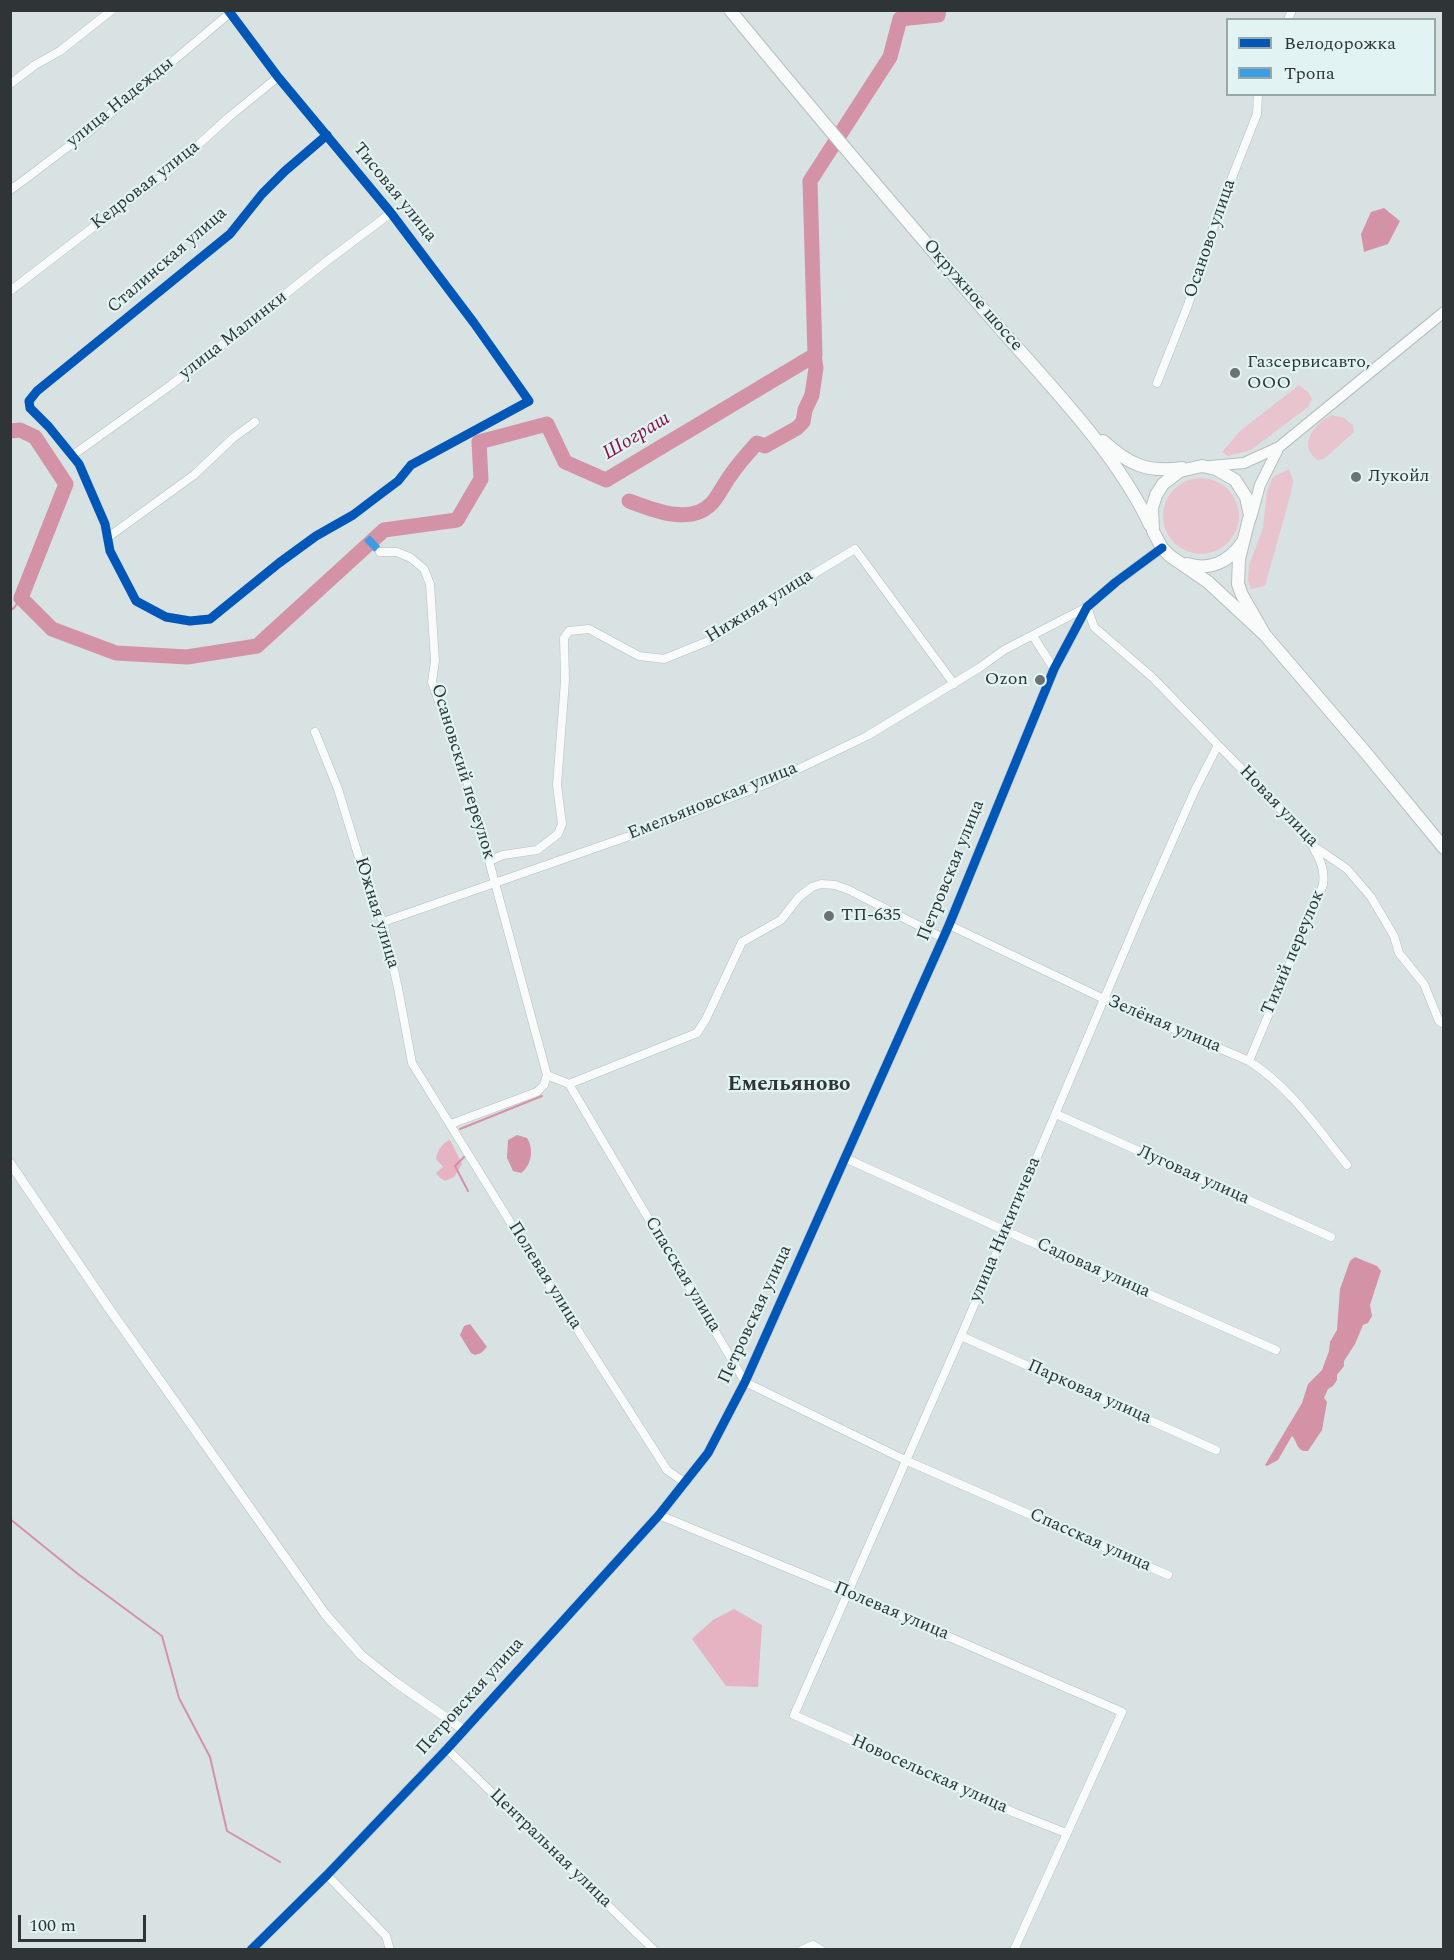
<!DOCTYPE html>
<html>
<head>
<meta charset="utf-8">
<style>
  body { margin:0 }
  #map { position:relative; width:1454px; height:1960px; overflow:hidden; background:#d8e2e2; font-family:Spectral,serif }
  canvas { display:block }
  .frame { position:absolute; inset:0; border:12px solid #2f3536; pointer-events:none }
  .legend { position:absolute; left:1226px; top:18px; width:210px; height:78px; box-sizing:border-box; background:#e1f3f3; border:2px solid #9aa7a7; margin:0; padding:8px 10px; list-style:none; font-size:18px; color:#2f3536 }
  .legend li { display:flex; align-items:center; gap:12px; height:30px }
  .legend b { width:30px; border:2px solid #9aa7a7 }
  .scale { position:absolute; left:18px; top:1915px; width:128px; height:27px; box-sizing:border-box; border:3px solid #2f3536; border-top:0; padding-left:8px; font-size:18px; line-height:21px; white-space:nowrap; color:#2f3536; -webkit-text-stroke:4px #e1f3f3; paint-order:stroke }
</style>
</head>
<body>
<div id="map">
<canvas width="1454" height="1960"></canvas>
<div class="frame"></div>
<ul class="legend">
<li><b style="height:8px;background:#0057b8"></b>Велодорожка</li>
<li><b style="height:8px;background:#3d9de2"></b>Тропа</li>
</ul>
<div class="scale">100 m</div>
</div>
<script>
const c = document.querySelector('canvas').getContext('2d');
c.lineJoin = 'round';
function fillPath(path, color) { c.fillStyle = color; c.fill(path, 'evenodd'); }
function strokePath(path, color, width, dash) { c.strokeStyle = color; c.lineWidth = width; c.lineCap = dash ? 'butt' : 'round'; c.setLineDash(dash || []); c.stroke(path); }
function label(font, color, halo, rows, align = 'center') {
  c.font = font + ' Spectral,serif'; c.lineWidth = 4.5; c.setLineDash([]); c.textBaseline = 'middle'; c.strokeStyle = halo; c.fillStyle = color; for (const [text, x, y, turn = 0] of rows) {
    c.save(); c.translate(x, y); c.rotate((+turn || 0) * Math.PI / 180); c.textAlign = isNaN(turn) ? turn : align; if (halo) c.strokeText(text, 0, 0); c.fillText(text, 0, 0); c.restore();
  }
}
const green = new Path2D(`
  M 1299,385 L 1309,393 L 1312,399 L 1308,407 L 1251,450 L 1228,456 L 1222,452 L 1240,431 Z
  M 1332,415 L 1344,418 L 1353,425 L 1354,432 L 1324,459 L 1318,460 C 1296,447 1315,422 1332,415 Z
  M 1289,469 L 1293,480 L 1291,493 L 1265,586 L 1251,589 L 1248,580 L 1249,565 L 1263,528 L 1267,491 L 1273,477 Z
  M1163 516a38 38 0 1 1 76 0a38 38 0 1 1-76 0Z`);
const forest = new Path2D(`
  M 450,1140 L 462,1164 L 454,1177 L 445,1181 L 440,1178 L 436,1173 L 443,1167 L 436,1159 C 437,1151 442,1143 450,1140 Z
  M 734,1609 L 762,1625 L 758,1687 L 726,1686 L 692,1639 L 713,1620 Z`);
const water = new Path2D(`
  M 1384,208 L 1400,221 L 1388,244 L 1364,252 L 1361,234 L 1371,212 Z
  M 517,1135 L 527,1138 C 534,1149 532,1165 521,1173 L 513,1171 L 507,1158 L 508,1140 Z
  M 1355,1257 L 1377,1266 L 1381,1271 L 1370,1305 L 1372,1316 L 1368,1323 L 1363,1325 L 1355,1344 L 1344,1361 L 1344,1366 L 1337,1375 L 1337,1380 L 1333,1386 L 1328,1389 L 1324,1398 L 1327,1402 L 1322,1430 L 1308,1451 C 1296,1452 1298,1442 1292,1436 L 1278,1460 L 1267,1466 L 1265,1465 L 1302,1403 L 1308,1384 L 1322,1370 L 1329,1351 L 1330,1342 L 1337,1330 L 1340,1289 L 1350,1261 Z
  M 470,1324 L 487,1347 L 481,1353 L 475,1355 L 471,1353 L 460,1335 L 464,1326 Z`);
const stream = new Path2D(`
  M 10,610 L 14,608 L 21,598
  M 460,1129 L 542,1096
  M 465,1153 L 466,1155 L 455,1166 L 468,1191
  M 10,1519 L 78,1574 L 162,1636 L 179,1698 L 210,1757 L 227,1831 L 280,1862`);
const river = new Path2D(`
  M 10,431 L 20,430 L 35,437 L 66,484 L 21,598 L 52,629 L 116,653 L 187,657 L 257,646 L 384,530 L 457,520 L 481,479 L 479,442 L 547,424 L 565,462 L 606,480 L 815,355 L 810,181 L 890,57 L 900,19 L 938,15 L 939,10
  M 629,501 C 653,510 691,526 712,503 C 719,495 724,484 730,476 C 738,464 747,454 757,443 L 765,446 L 797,428 L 803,422 L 805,410 L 812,395 L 816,368 L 814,356`);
const minor = new Path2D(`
  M 228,10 L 278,77 L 391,213 L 474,323 L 529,401 L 411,465 L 398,481 L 378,496 L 353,515 L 316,536 L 279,563 L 210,619 L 190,621 L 166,617 L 136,601 L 110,551 L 105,524 L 79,464 L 49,427 L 30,408 L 29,401 L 37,391 L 230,234 L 262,194 L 285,171 L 327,135
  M 1288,20 L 1292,10
  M 10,84 L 35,65 L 60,51 L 112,10
  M 10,190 C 36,172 59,152 85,135 L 230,13
  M 10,291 L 122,205 L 167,173 L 229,117 L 278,77
  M 1157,383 L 1188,305 L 1218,213 L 1257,114 L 1258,94
  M 73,455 L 171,385 L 327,261 L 391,213
  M 107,538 L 194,475 L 233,438 L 255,422
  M 380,552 L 397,552 L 411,558 L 424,569 L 430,584 L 435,661 L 432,682 L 469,787 L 547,1075 L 569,1084 L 745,1382 L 905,1460 L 1168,1575
  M 1033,636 L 1054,669
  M 315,732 L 338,789 L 368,887 L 383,922 L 398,988 L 412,1063 L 554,1293 L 667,1470 L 684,1482
  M 489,861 L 503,855 L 537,850 L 558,834 L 562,824 L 557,785 L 565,681 L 564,638 L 569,631 L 589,629 L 639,656 L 664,659 L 711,640 L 759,607 L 855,549 L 954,684
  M 383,922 L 638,833 L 769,783 L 867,736 L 979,668 L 1004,650 L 1087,607 L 1094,627 L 1152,677 L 1294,823 L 1312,845 L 1347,869 L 1371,897 L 1394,936 L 1399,953 L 1424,984 L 1439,1021 L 1444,1024
  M 949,925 L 1104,999 L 1249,1061 C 1290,1087 1317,1128 1347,1165
  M 1249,1061 L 1323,885 C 1325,871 1321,861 1314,849
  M 569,1084 L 697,1033 L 706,1019 L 742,942 L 781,920 L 799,897 L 812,887 L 821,884 L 835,885 L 849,890 L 943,938
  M 1056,1114 L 1331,1237
  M 451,1124 L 537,1092 L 544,1085 L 547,1075
  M 845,1158 L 1006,1231 L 1276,1350
  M 961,1336 L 1216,1450
  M 659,1515 L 848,1593 L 1122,1712 L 1014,1950
  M 447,1749 L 654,1950
  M 1066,1833 L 1015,1813 L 794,1715 L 961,1336 L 1141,912 L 1195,790 L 1218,745
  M 327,1875 L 386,1936 L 390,1950
  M 802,1950 L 813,1945 L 821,1950`);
const tertiary = new Path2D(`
  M 10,1163 L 108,1307 L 325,1614 L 361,1655 L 395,1682 L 464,1730
  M 251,1950 L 327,1875 L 447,1749 L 659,1515 L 708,1453 L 745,1382 L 949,925 L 1054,669 L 1087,607 L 1116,582 L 1162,548`);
const secondary = new Path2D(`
  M 1211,466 L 1244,463 L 1279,447 L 1444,312
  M 1251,518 L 1260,485 L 1279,447`);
const primary = new Path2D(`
  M 730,10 C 813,111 898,211 983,309 C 1039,374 1114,448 1150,525
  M 1103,441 C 1128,464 1147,473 1182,468
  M 1187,564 C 1209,571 1229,562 1242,543
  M 1265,635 L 1242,595 L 1238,584 L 1239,559 L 1250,515 L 1246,497 L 1235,480 L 1216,469 L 1202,466 L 1180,471 L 1163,484 L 1156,495 L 1152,508 L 1153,531 L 1162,548 L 1170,556 L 1208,582 L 1265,635 L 1366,753 L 1444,848`);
const quiet = new Path2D(`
  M 367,538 L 380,552`);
const cycleway = new Path2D(`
  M 228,10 L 278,77 L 391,213 L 474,323 L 529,401 L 411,465 L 398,481 L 378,496 L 353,515 L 316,536 L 279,563 L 210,619 L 190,621 L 166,617 L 136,601 L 110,551 L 105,524 L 79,464 L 49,427 L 30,408 L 29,401 L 37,391 L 230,234 L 262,194 L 285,171 L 327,135
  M 251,1950 L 327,1875 L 447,1749 L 659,1515 L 708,1453 L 745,1382 L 949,925 L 1054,669 L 1087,607 L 1116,582 L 1162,548`);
const markers = [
  [1235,373,6,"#6a7272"],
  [1356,477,6,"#6a7272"],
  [1040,680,6,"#6a7272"],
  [829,916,6,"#6a7272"]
];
const streetNames = [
  ["улица Надежды",121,103,-39],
  ["Кедровая улица",146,186,-38],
  ["Тисовая улица",394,193,51],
  ["Осаново улица",1211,239,-71],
  ["Сталинская улица",168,261,-41],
  ["Окружное шоссе",972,296,49],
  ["улица Малинки",234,336,-38],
  ["Нижняя улица",760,607,-32],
  ["Осановский переулок",462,772,73],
  ["Емельяновская улица",713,802,-22],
  ["Новая улица",1278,807,46],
  ["Петровская улица",952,871,-68],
  ["Южная улица",376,913,73],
  ["Тихий переулок",1294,953,-67],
  ["Зелёная улица",1164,1025,23],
  ["Луговая улица",1193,1176,24],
  ["улица Никитичева",1006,1230,-67],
  ["Садовая улица",1093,1269,24],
  ["Спасская улица",682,1275,59],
  ["Полевая улица",544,1276,58],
  ["Петровская улица",756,1315,-65],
  ["Парковая улица",1089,1393,24],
  ["Спасская улица",1090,1541,24],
  ["Полевая улица",891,1612,23],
  ["Петровская улица",471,1697,-48],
  ["Новосельская улица",929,1775,24],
  ["Центральная улица",550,1849,44]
];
const poiNames = [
  ["Газсервисавто,",1247,363],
  ["ООО",1247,384],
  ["Лукойл",1368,477],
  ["Ozon",1028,680,"right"],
  ["ТП-635",841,916]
];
const waterNames = [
  ["Шограш",637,437,-31]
];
const quarterNames = [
  ["Емельяново",789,1086]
];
fillPath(green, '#e8c4cf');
fillPath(forest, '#e6b3c3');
fillPath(water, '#d492a7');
strokePath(stream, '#d492a7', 2);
strokePath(river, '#d492a7', 15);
strokePath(minor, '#b7bebe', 9);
strokePath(tertiary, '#b7bebe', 10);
strokePath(secondary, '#b7bebe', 12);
strokePath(primary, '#b7bebe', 14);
strokePath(minor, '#f9fbfb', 8);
strokePath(tertiary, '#f9fbfb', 9);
strokePath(secondary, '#f9fbfb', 10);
strokePath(primary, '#f9fbfb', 12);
strokePath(quiet, '#3d9de2', 8, [15, 8]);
strokePath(cycleway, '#0057b8', 9);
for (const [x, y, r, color] of markers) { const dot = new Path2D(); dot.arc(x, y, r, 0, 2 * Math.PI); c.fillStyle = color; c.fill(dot); strokePath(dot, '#e1f3f3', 2); }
label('18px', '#2f3536', '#e1f3f3', streetNames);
label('18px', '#2f3536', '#e1f3f3', poiNames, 'left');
label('italic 20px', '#8c1246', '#e1f3f3', waterNames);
label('bold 21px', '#2f3536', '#e1f3f3', quarterNames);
</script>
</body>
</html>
